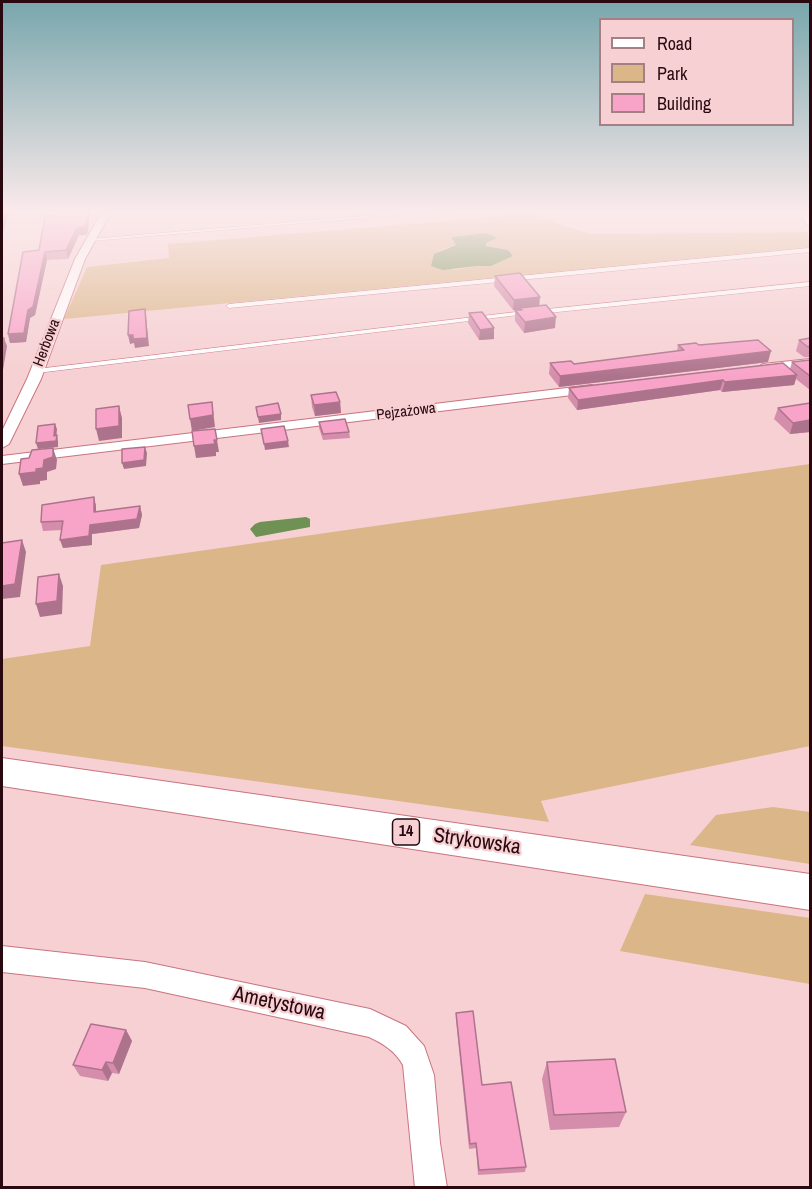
<!DOCTYPE html>
<html>
<head>
<meta charset="utf-8">
<style>
  body { margin:0 }
  #map { position:relative; width:812px; height:1189px; overflow:hidden; background:#f6d0d3; font-family:"Archivo Narrow",sans-serif }
  canvas { display:block }
  .frame { position:absolute; inset:0; border:3px solid #29090f; pointer-events:none }
  .legend { position:absolute; left:599px; top:18px; width:195px; height:108px; box-sizing:border-box; background:#f6d0d3; border:2px solid #a48085; margin:0; padding:8px 10px; list-style:none; font-size:18px; color:#29090f }
  .legend li { display:flex; align-items:center; gap:12px; height:30px }
  .legend b { width:30px; border:2px solid #a48085 }
</style>
</head>
<body>
<div id="map">
<canvas width="812" height="1189"></canvas>
<div class="frame"></div>
<ul class="legend">
<li><b style="height:8px;background:#fff"></b>Road</li>
<li><b style="height:16px;background:#dbb689"></b>Park</li>
<li><b style="height:16px;background:#f8a4c8"></b>Building</li>
</ul>
</div>
<script>
const c = document.querySelector('canvas').getContext('2d');
c.lineJoin = 'round';
function fillPath(path, color) { c.fillStyle = color; c.fill(path, 'evenodd'); }
function strokePath(path, color, width, dash) { c.strokeStyle = color; c.lineWidth = width; c.lineCap = dash ? 'butt' : 'round'; c.setLineDash(dash || []); c.stroke(path); }
function label(font, color, halo, rows, align = 'center') {
  c.font = font + ' "Archivo Narrow",sans-serif'; c.lineWidth = 4.5; c.setLineDash([]); c.textBaseline = 'middle'; c.strokeStyle = halo; c.fillStyle = color; for (const [text, x, y, turn = 0] of rows) {
    c.save(); c.translate(x, y); c.rotate((+turn || 0) * Math.PI / 180); c.textAlign = isNaN(turn) ? turn : align; if (halo) c.strokeText(text, 0, 0); c.fillText(text, 0, 0); c.restore();
  }
}
const green = new Path2D(`
  M 530,214 L 590,234 L 808,232 L 810,247 L 64,319 L 87,267 L 169,258 L 168,244 ZM 487,233 L 486,246 L 508,250 L 513,256 L 491,266 L 477,266 L 453,270 L 439,251 L 456,245 L 451,237 Z
  M 810,464 L 810,746 L 541,801 L 549,822 L 2,746 L 2,659 L 90,646 L 101,565 Z
  M 773,807 L 810,812 L 810,864 L 690,845 L 716,815 Z
  M 645,894 L 810,918 L 810,984 L 620,951 Z`);
const water = new Path2D(`
  M 486,233 L 497,238 L 486,243 L 486,246 L 508,250 L 513,256 L 491,266 L 477,266 L 443,270 L 431,266 L 434,254 L 456,245 L 451,237 Z
  M 306,517 L 310,519 L 310,527 L 256,537 L 250,529 L 255,524 L 260,522 Z`);
const lane = new Path2D(`
  M 435,210 L 459,210 L 91,241 L 89,240 L 91,239 Z
  M 810,248 L 810,252 L 229,308 L 226,306 L 229,304 Z
  M 810,282 L 810,286 L 538,314 L 535,312 L 538,310 Z
  M 525,311 L 527,312 L 527,314 L 37,373 L 34,371 L 37,369 Z`);
const street = new Path2D(`
  M 103,210 L 112,210 L 85,259 L 41,379 L 9,444 L 2,448 L 2,431 L 27,379 L 75,259 Z
  M 801,210 L 810,210 L 810,226 L 805,223 Z
  M 810,359 L 810,367 L 763,372 L 757,368 L 763,364 Z
  M 592,385 L 599,389 L 597,392 L 2,464 L 2,456 Z
  M 2,946 L 145,962 L 370,1009 L 406,1026 L 424,1046 L 434,1075 L 440,1143 L 447,1188 L 415,1188 L 403,1065 C 395,1051 384,1044 369,1037 L 145,988 L 2,972 Z`);
const primary = new Path2D(`
  M 2,758 L 810,874 L 810,910 L 2,786 Z`);
const wall = new Path2D(`
  M 56,210 L 90,210 L 88,232 L 86,235 L 79,235 L 68,259 L 47,260 L 35,315 L 30,318 L 26,342 L 10,343 L 8,334 L 39,250 L 56,215 Z
  M 495,276 L 539,306 L 555,328 L 524,333 L 515,321 L 515,310 L 520,310 L 513,310 L 494,286 Z
  M 469,313 L 494,339 L 479,340 L 468,323 Z
  M 810,338 L 810,357 L 804,357 L 796,351 L 799,340 Z
  M 678,345 L 699,345 L 768,362 L 559,387 L 549,374 L 550,363 L 574,364 L 677,351 Z
  M 810,360 L 810,390 L 796,379 L 794,385 L 722,392 L 720,390 L 577,410 L 568,398 L 569,388 L 790,369 L 792,362 Z
  M 311,395 L 340,402 L 341,413 L 315,416 L 312,407 Z
  M 810,403 L 810,432 L 790,434 L 774,419 L 778,408 Z
  M 319,422 L 349,432 L 350,438 L 323,440 L 319,428 Z
  M 94,497 L 96,506 L 96,512 L 140,506 L 142,515 L 139,528 L 92,534 L 92,545 L 63,548 L 62,530 L 43,531 L 41,522 Z
  M 456,1013 L 482,1085 L 526,1167 L 525,1172 L 478,1175 L 476,1148 L 469,1149 L 456,1019 Z
  M 126,1030 L 132,1041 L 119,1074 L 112,1073 L 108,1081 L 80,1076 L 73,1065 Z
  M 547,1062 L 626,1112 L 619,1127 L 550,1130 L 542,1079 Z`);
const shadedWall = new Path2D(`
  M 5,210 L 10,211 L 2,235 L 2,219 Z
  M 88,210 L 90,210 L 88,232 L 86,235 L 79,235 L 68,259 L 66,250 L 77,228 Z
  M 45,252 L 47,260 L 35,315 L 30,318 L 26,342 L 10,343 L 8,334 L 28,310 Z
  M 540,297 L 539,308 L 520,308 L 520,310 L 513,310 L 514,300 Z
  M 145,309 L 146,317 L 149,346 L 135,348 L 134,343 L 130,344 L 128,335 Z
  M 556,317 L 555,328 L 524,333 L 525,322 Z
  M 494,328 L 494,339 L 479,340 L 480,330 Z
  M 4,338 L 7,346 L 3,370 L 2,371 L 2,356 Z
  M 771,351 L 768,362 L 559,387 L 560,376 Z
  M 797,375 L 794,385 L 722,392 L 725,382 Z
  M 723,380 L 720,390 L 577,410 L 578,400 Z
  M 212,402 L 215,427 L 192,431 L 190,419 Z
  M 340,402 L 341,413 L 315,416 L 314,405 Z
  M 119,406 L 122,418 L 122,438 L 99,441 L 96,429 Z
  M 281,414 L 281,420 L 259,423 L 258,417 Z
  M 810,420 L 810,432 L 790,434 L 793,423 Z
  M 55,424 L 57,429 L 56,441 L 57,435 L 58,441 L 58,447 L 38,449 L 36,443 L 54,436 Z
  M 214,440 L 217,440 L 219,452 L 216,452 L 216,456 L 196,458 L 194,446 Z
  M 288,441 L 289,447 L 265,450 L 264,444 Z
  M 145,447 L 147,453 L 146,466 L 124,469 L 122,463 Z
  M 53,448 L 57,460 L 56,469 L 47,472 L 47,480 L 40,481 L 40,484 L 23,486 L 19,474 L 36,469 Z
  M 94,497 L 96,506 L 96,521 L 94,512 Z
  M 140,506 L 142,515 L 139,528 L 92,534 L 92,545 L 63,548 L 60,540 L 90,525 Z
  M 22,540 L 26,552 L 20,597 L 2,599 L 2,586 Z
  M 59,574 L 63,586 L 62,614 L 40,617 L 36,604 Z
  M 126,1030 L 132,1041 L 119,1074 L 113,1063 Z
  M 106,1062 L 112,1073 L 108,1081 L 102,1070 Z`);
const building = new Path2D(`
  M 2,210 L 5,210 L 2,219 Z
  M 56,210 L 88,210 L 86,224 L 84,227 L 77,228 L 66,250 L 45,252 L 33,307 L 28,310 L 24,333 L 8,334 L 23,252 L 39,250 L 45,216 L 56,215 Z
  M 520,273 L 540,297 L 514,300 L 495,276 Z
  M 546,305 L 556,317 L 525,322 L 515,310 L 522,310 L 520,308 Z
  M 145,309 L 147,338 L 133,339 L 133,335 L 128,335 L 129,311 Z
  M 482,312 L 494,328 L 480,330 L 469,313 Z
  M 2,338 L 4,338 L 2,356 Z
  M 810,338 L 810,346 L 808,347 L 799,340 Z
  M 758,340 L 771,351 L 560,376 L 550,363 L 571,361 L 574,364 L 684,350 L 678,345 L 696,343 L 699,345 Z
  M 810,360 L 810,376 L 792,362 Z
  M 783,363 L 797,375 L 725,382 L 723,380 L 578,400 L 569,388 Z
  M 336,392 L 340,402 L 314,405 L 311,395 Z
  M 212,402 L 213,415 L 190,419 L 188,405 Z
  M 278,403 L 281,414 L 258,417 L 256,407 Z
  M 810,403 L 810,420 L 793,423 L 778,408 Z
  M 119,406 L 119,426 L 96,429 L 96,409 Z
  M 345,419 L 349,432 L 323,434 L 319,422 Z
  M 55,424 L 54,436 L 57,435 L 56,441 L 36,443 L 38,426 Z
  M 284,426 L 288,441 L 264,444 L 261,429 Z
  M 215,429 L 217,440 L 214,440 L 215,444 L 194,446 L 192,431 Z
  M 145,447 L 144,460 L 122,463 L 122,449 Z
  M 53,448 L 53,457 L 44,460 L 43,468 L 36,469 L 36,472 L 19,474 L 21,459 L 29,458 L 32,450 Z
  M 94,497 L 94,512 L 140,506 L 137,519 L 90,525 L 89,536 L 60,540 L 63,521 L 41,522 L 42,505 Z
  M 22,540 L 15,584 L 2,586 L 2,543 Z
  M 59,574 L 57,601 L 36,604 L 38,577 Z
  M 473,1011 L 482,1085 L 511,1082 L 526,1167 L 479,1170 L 476,1143 L 470,1144 L 456,1013 Z
  M 91,1024 L 126,1030 L 113,1063 L 106,1062 L 102,1070 L 73,1065 Z
  M 615,1059 L 626,1112 L 554,1115 L 547,1062 Z`);
const farStreetnames = [
  ["Herbowa",47,343,-69],
  ["Pejzażowa",406,412,-7]
];
const shields = [
  [406,832,27]
];
const shieldNames = [
  ["14",406,832]
];
const nearStreetnames = [
  ["Strykowska",477,842,8],
  ["Ametystowa",279,1004,12]
];
fillPath(green, '#dbb689');
fillPath(water, '#6f9153');
strokePath(lane, '#c9747e', 1);
strokePath(street, '#c9747e', 2);
strokePath(primary, '#c9747e', 2);
fillPath(lane, '#fff');
fillPath(street, '#fff');
fillPath(primary, '#fff');
fillPath(wall, '#d58dac');
fillPath(shadedWall, '#ae738c');
fillPath(building, '#f8a4c8');
strokePath(building, '#ae738c', 1.5);
const sky = c.createLinearGradient(0, 0, 0, 377);
sky.addColorStop(0, '#77a6ac');
sky.addColorStop(0.56, '#fbeaeb');
sky.addColorStop(1, '#fbeaeb00');
c.fillStyle = sky;
c.fillRect(0, 0, 812, 377);
label('15px', '#29090f', '#f6d0d3', farStreetnames);
for (const [x, y, w] of shields) { const box = new Path2D(); box.roundRect(x - w / 2, y - 13, w, 26, 4.5); c.fillStyle = '#f6d0d3'; c.fill(box); strokePath(box, '#29090f', 1.5); }
label('bold 16px', '#29090f', null, shieldNames);
label('21px', '#29090f', '#f6d0d3', nearStreetnames);
</script>
</body>
</html>
